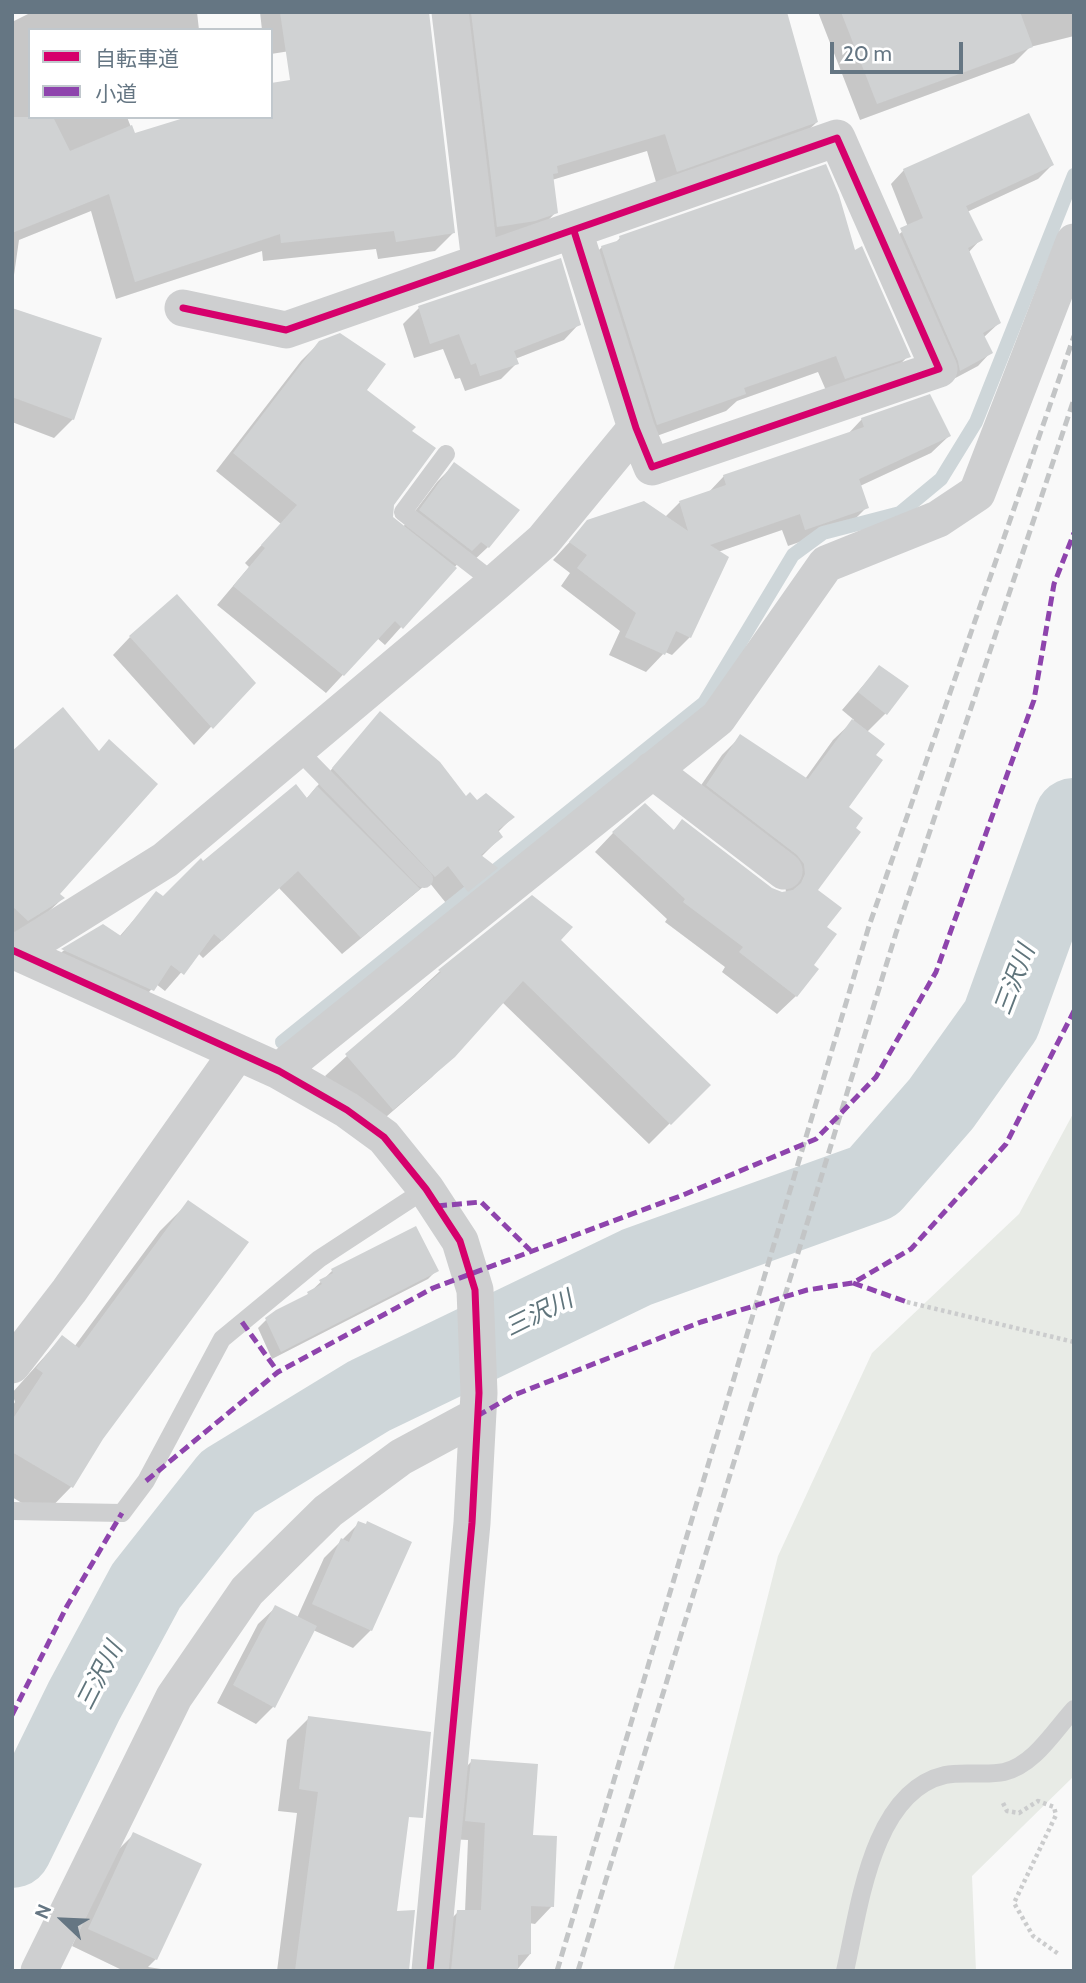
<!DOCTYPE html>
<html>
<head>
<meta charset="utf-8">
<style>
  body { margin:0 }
  #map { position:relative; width:1086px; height:1983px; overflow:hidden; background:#f9f9f9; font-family:Cabin,"Noto Sans JP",sans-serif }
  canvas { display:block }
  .frame { position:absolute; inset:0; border:14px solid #657683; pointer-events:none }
  .legend { position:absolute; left:28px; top:28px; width:245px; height:91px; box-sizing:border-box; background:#fff; border:2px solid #c1c8cd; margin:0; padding:9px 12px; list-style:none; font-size:21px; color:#657683 }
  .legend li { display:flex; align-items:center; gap:14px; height:35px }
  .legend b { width:35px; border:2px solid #c1c8cd }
  .north { position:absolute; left:28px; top:1885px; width:70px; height:70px; -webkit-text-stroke:5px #fff; paint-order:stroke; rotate:293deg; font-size:19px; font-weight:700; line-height:28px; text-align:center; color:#657683 }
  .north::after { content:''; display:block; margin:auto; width:24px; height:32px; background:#657683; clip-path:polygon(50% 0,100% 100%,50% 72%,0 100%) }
  .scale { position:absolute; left:830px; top:42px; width:133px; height:32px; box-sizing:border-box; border:4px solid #657683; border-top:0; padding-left:9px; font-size:21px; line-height:24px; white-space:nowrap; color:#657683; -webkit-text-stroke:5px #fff; paint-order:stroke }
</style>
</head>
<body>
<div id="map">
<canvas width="1086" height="1983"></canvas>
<div class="frame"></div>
<ul class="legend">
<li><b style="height:9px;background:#d6006c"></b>自転車道</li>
<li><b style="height:9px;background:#8e44ad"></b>小道</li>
</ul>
<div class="north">N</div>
<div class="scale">20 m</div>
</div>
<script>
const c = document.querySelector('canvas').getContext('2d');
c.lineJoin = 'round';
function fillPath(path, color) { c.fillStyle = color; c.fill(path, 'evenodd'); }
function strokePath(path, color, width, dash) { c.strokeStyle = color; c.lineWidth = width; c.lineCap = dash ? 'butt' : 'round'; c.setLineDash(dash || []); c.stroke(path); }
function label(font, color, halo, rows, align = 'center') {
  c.font = font + ' Cabin,"Noto Sans JP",sans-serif'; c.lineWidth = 7; c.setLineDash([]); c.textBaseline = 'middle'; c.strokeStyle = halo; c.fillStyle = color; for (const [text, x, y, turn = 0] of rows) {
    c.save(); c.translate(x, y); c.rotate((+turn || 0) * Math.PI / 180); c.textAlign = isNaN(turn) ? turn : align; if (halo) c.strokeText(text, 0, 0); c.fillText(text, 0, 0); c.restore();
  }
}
const green = new Path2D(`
  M 1074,1112 L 1074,1776 L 972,1876 L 976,1971 L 673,1971 L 778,1556 L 872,1353 L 1019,1214 Z`);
const shadow = new Path2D(`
  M 32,12 L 197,12 L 199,30 L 30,30 L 30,117 L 127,117 L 134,135 L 271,117 L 366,39 L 271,54 L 271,30 L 262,30 L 260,12 L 428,12 L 454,232 L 435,251 L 378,259 L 376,249 L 263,261 L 262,251 L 116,299 L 91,211 L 19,240 L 12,289 L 12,22 Z
  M 442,12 L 785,12 L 817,122 L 798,140 L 658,189 L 647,151 L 552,180 L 556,212 L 538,231 L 479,244 Z
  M 818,12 L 1074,12 L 1074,36 L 1030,47 L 1014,63 L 860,120 Z
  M 1052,165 L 1038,179 L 967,212 L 980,240 L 968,253 L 999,323 L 983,338 L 991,352 L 978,366 L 946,383 L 887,244 L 908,227 L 891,184 L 904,170 Z
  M 620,238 L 854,252 L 908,356 L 891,374 L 828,395 L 818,372 L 737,401 L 726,411 L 640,442 L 584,265 L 602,247 L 614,244 Z
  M 559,261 L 579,324 L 564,340 L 515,359 L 517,363 L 501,379 L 465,391 L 460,378 L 455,379 L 443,349 L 414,358 L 403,324 L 419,308 Z
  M 12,310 L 73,419 L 54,438 L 12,422 Z
  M 320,342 L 364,390 L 410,432 L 390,516 L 403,527 L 437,482 L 455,464 L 488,547 L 470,564 L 462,559 L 385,645 L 377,638 L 326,693 L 217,605 L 249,567 L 245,563 L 281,524 L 216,471 L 301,361 Z
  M 862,419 L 949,436 L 931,453 L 860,486 L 867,507 L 849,525 L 788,546 L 782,530 L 718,552 L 690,637 L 672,655 L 665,652 L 646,672 L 609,655 L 620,631 L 561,586 L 570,573 L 553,560 L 588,522 L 665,517 L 679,503 L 707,494 L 724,476 L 847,435 Z
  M 130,637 L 253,682 L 194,745 L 113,655 Z
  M 879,667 L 886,713 L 867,732 L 874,755 L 846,808 L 816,890 L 825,927 L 796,996 L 777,1014 L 722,972 L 725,967 L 665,922 L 667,919 L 595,852 L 613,833 L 673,831 L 682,822 L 771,890 L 786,893 L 785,883 L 688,804 L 722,755 L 741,736 L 805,779 L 833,740 L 854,720 L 842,710 Z
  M 380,713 L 465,799 L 513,817 L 497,833 L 501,837 L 481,857 L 495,868 L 450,908 L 429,882 L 342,954 L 279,888 L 203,958 L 198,953 L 165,991 L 156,984 L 135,1008 L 46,968 L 63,951 L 103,926 L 119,937 L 157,893 L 163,898 L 203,863 L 306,799 Z
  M 12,753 L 57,894 L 63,898 L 44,916 L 12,936 Z
  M 559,940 L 708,1085 L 649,1144 L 502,1002 L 432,1077 L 371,1130 L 325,1076 L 440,971 Z
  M 189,1202 L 107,1431 L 71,1487 L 43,1516 L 12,1497 L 12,1407 L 15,1402 L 12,1393 L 62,1337 L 74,1347 L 160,1231 Z
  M 415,1229 L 436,1271 L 428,1279 L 272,1359 L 258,1328 L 267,1319 L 303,1299 L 332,1271 Z
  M 359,1523 L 371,1630 L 353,1648 L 313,1630 L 273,1707 L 256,1724 L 217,1703 L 258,1624 L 276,1607 L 297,1618 L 324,1558 Z
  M 309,1718 L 409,1800 L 388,1971 L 277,1971 L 297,1813 L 278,1811 L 287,1740 Z
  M 472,1761 L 531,1837 L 552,1906 L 535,1924 L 529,1923 L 530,1954 L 516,1971 L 437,1971 L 440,1930 L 458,1912 L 465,1912 L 468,1840 L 448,1839 L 454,1779 Z
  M 134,1834 L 200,1865 L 156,1959 L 148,1967 L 174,1971 L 124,1971 L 72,1946 L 116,1852 Z`);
const stream = new Path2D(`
  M 282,1042 L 704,703 L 793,555 L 823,533 L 900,513 L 941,479 L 976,422 L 1074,175`);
const river = new Path2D(`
  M 12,1848 L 84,1701 L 146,1586 L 228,1482 L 369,1396 L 637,1267 L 873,1182 L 941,1104 L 1001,1020 L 1074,818`);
const building = new Path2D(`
  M 280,12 L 429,12 L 455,233 L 396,242 L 394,231 L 281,243 L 280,234 L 135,282 L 109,194 L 12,233 L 12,117 L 53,117 L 70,151 L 132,125 L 135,133 L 187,117 L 271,117 L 271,83 L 290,80 Z
  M 471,12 L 787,12 L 818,122 L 677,172 L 665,134 L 557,166 L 558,173 L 553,174 L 558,213 L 535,221 L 497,227 Z
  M 841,12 L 1020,12 L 1033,47 L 877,104 Z
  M 1029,113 L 1054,165 L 966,206 L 983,240 L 968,248 L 1001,323 L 983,333 L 993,353 L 960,371 L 958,361 L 900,228 L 923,218 L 903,169 Z
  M 826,164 L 839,195 L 855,250 L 862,246 L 911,357 L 845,379 L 836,356 L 744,388 L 746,394 L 657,425 L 601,246 L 620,240 L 619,236 Z
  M 561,258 L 581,325 L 514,351 L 519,364 L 480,376 L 476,363 L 471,365 L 459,334 L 430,344 L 418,306 Z
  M 12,308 L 102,338 L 74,420 L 12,397 Z
  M 340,333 L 386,364 L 367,390 L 416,427 L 412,431 L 436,448 L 394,505 L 393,517 L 457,568 L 403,629 L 395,621 L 344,676 L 233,586 L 265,548 L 261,545 L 297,505 L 233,453 L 319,341 Z
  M 930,394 L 951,436 L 859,479 L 869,508 L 805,530 L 800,514 L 710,545 L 729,557 L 691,638 L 676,631 L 665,655 L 625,637 L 636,613 L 577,568 L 587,555 L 569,542 L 587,520 L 644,501 L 688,531 L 679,501 L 726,485 L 723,475 L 864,427 L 861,418 Z
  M 454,462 L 520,510 L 489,548 L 481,542 L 472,551 L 419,510 Z
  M 177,594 L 256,683 L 213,729 L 129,636 Z
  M 879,665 L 909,686 L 887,715 L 858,692 Z
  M 63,707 L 99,751 L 109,739 L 158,784 L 60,894 L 65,898 L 28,921 L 12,906 L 12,751 Z
  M 380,711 L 440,762 L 466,796 L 470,792 L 477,800 L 486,793 L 515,817 L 498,830 L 503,837 L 481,855 L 498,868 L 468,892 L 448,866 L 435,877 L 332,768 Z
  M 852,719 L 885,744 L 876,755 L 883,760 L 849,807 L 863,818 L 856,828 L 861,832 L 818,890 L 842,908 L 827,927 L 837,934 L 814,965 L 819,969 L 797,997 L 739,952 L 743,947 L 683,902 L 685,899 L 612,832 L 645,803 L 674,830 L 682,819 L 772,888 L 782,892 L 793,890 L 801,883 L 805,874 L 804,864 L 797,855 L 706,785 L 740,734 L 808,779 Z
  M 296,784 L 307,798 L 317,786 L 420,889 L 361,938 L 298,871 L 222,941 L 214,934 L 184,975 L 171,965 L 154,991 L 61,949 L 103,924 L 121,936 L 156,891 L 163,896 L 201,858 L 203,861 Z
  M 532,895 L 573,927 L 561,940 L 711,1085 L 671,1125 L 523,981 L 455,1057 L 393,1110 L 345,1054 L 441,972 L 438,970 Z
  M 188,1200 L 249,1242 L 103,1439 L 73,1488 L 12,1452 L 12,1420 L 43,1373 L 36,1368 L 62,1335 L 79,1348 Z
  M 416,1226 L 439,1271 L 281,1352 L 265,1318 L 276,1310 L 308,1294 L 307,1292 L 322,1284 L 319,1280 L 333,1273 L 331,1269 Z
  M 358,1521 L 366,1524 L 367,1521 L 412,1542 L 372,1631 L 312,1604 L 341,1538 L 349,1542 Z
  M 275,1605 L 317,1626 L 275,1708 L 233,1685 Z
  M 308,1716 L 431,1732 L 423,1818 L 409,1817 L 397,1911 L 415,1910 L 409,1971 L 295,1971 L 318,1792 L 299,1789 Z
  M 471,1759 L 538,1764 L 533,1835 L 557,1836 L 554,1907 L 531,1906 L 531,1954 L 518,1955 L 518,1971 L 451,1971 L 457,1910 L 481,1910 L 485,1823 L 465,1821 Z
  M 133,1832 L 202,1864 L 157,1960 L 88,1929 Z`);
const path = new Path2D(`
  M 907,1302 L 1074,1342
  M 1003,1803 L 1007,1811 L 1019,1813 L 1038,1801 L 1054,1807 L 1056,1815 L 1014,1903 L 1033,1936 L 1060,1955`);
const lane = new Path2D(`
  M 446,454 L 403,512 L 495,583
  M 297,749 L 424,879
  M 12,1511 L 122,1513 L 146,1481 L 222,1339 L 319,1259 L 426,1189
  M 845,1971 C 859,1911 871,1792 945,1775 C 964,1771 985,1776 1004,1772 C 1034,1765 1054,1731 1074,1709`);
const street = new Path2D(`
  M 450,12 L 480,262
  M 183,308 L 286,330 L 837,138 L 939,369 L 652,467 L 636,428 L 574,231
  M 652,770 L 784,871
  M 12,950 L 279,1071 L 347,1110 L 384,1137 L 426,1189 L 460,1241 L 475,1290 L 479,1393 L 472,1523 L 430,1971
  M 16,953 L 165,860 L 495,583 L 543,541 L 636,428
  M 279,1071 L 718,718 L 826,564 L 938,519 L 977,493 L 1074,242
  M 12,1365 L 69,1291 L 237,1053
  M 39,1971 L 174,1697 L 247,1591 L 328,1511 L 401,1457 L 477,1416`);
const rail = new Path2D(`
  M 557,1971 L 869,926 L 1074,336
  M 578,1971 L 896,933 L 1074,399`);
const quiet = new Path2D(`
  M 437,1206 L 481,1202 L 530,1250
  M 853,1283 L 907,1302
  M 242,1322 L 278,1372
  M 477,1416 L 514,1395 L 701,1322 L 807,1290 L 853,1283 L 911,1249 L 1006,1144 L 1074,1011
  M 146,1481 L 278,1372 L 433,1288 L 683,1195 L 816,1139 L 876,1077 L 936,972 L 1034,700 L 1054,584 L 1074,533
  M 12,1715 L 67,1606 L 122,1513`);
const cycleway = new Path2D(`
  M 183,308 L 286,330 L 837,138 L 939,369 L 652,467 L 636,428 L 574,231
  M 12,950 L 279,1071 L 347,1110 L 384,1137 L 426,1189 L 460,1241 L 475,1290 L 479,1393 L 472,1523 L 430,1971`);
const waterNames = [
  ["三沢川",1015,980,-69],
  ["三沢川",539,1314,-26],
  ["三沢川",100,1676,-63]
];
fillPath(green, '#e8ebe6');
fillPath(shadow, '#0003');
strokePath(stream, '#ced6d9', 14);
strokePath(river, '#ced6d9', 80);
fillPath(building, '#d0d2d3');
strokePath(path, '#cbcccd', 4.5, [3.5, 3.5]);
strokePath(lane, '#cecfd0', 18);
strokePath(street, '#cecfd0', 37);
strokePath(rail, '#c3c5c6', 5, [10, 5]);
strokePath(quiet, '#8e44ad', 5, [10, 5]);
strokePath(cycleway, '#d6006c', 7);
label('italic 24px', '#60757c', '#fff', waterNames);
</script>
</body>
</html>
